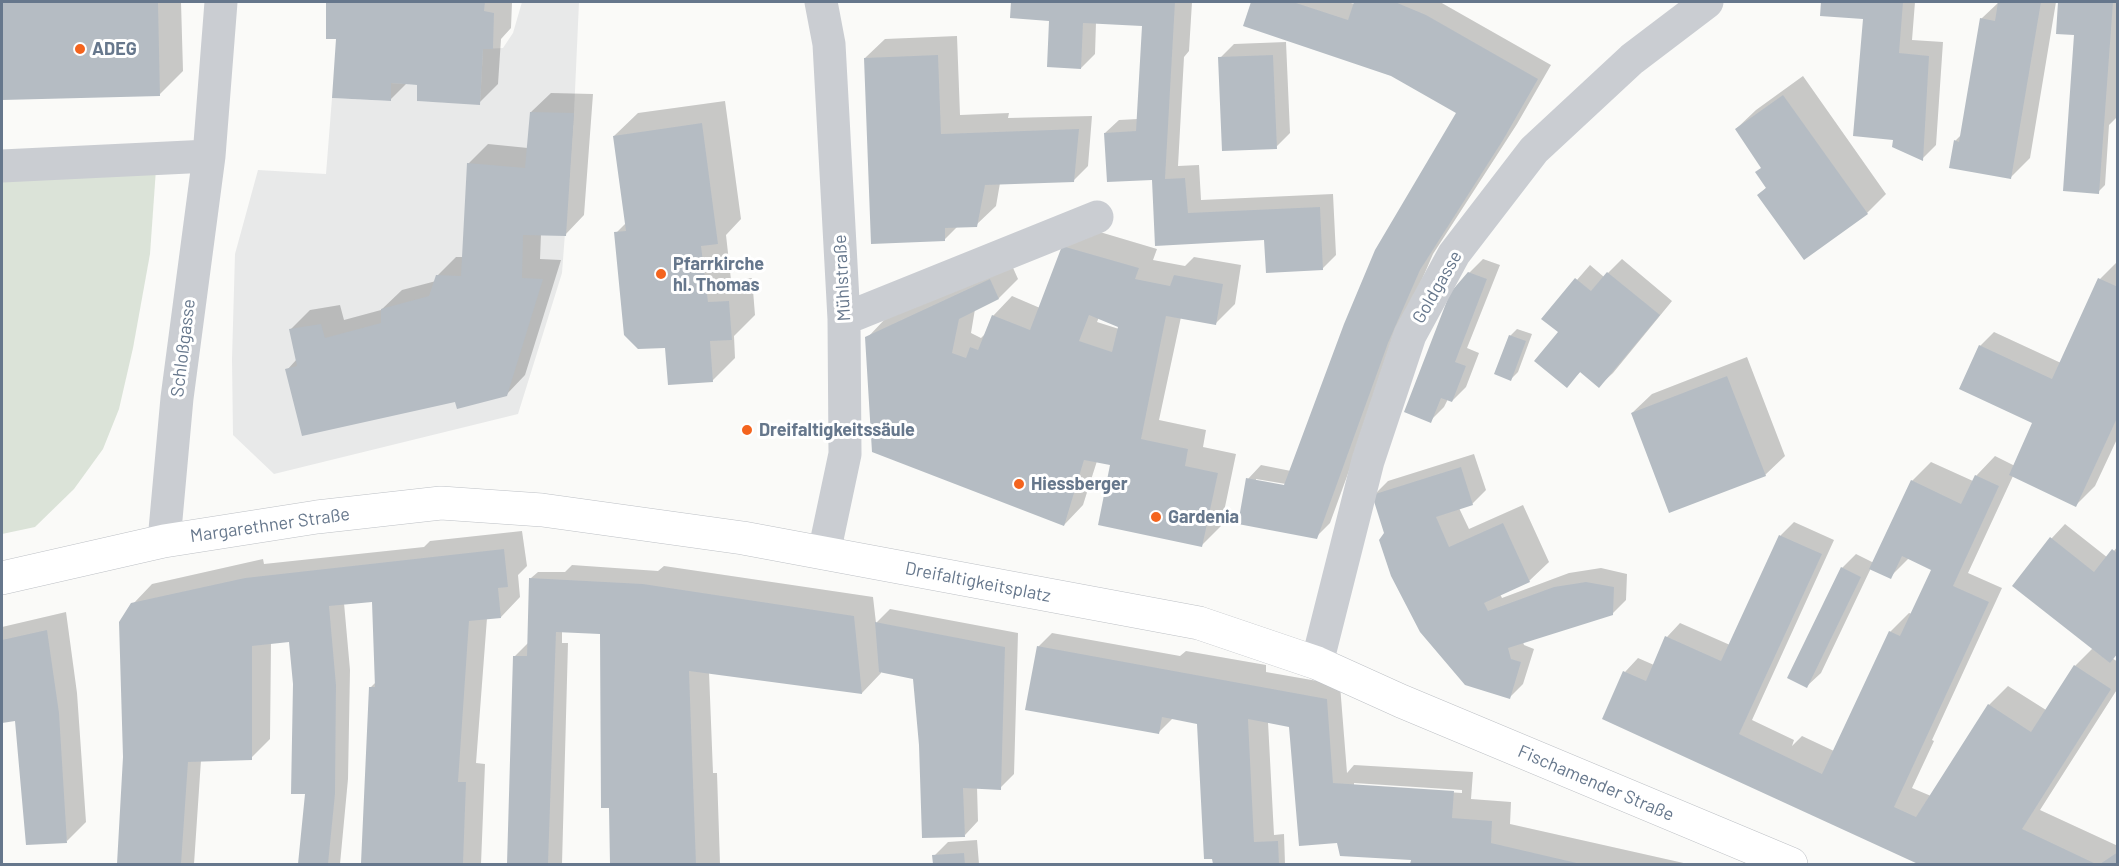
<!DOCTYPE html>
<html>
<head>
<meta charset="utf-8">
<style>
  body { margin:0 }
  #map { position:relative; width:2119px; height:866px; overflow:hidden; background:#fafaf8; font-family:Barlow,sans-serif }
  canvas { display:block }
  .frame { position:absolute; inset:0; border:3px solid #66778c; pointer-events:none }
</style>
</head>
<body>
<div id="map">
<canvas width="2119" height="866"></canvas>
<div class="frame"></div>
</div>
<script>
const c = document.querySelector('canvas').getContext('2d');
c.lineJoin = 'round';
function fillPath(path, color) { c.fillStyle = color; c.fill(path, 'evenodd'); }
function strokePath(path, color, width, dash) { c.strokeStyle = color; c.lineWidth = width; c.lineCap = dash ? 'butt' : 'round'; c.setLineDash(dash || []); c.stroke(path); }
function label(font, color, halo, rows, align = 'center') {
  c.font = font + ' Barlow,sans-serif'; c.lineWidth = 6; c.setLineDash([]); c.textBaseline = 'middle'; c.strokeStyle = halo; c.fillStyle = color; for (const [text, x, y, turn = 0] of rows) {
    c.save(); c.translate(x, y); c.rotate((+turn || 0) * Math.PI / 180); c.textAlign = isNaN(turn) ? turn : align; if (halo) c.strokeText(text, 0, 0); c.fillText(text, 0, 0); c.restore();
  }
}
const built = new Path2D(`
  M 522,2 L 579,2 L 574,113 L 562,273 L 518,414 L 274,474 L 233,435 L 232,359 L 235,254 L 258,170 L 326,174 L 332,98 L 391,101 L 391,83 L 417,85 L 417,101 L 480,104 L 483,49 L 503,48 L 513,33 Z`);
const green = new Path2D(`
  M 156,169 L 150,254 L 133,348 L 119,409 L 103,449 L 74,489 L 35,527 L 2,534 L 2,177 Z`);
const shadow = new Path2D(`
  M 2,2 L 181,2 L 183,71 L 160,94 L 2,99 Z
  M 327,2 L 512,2 L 511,28 L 501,39 L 498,84 L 479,103 L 418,84 L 407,83 L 391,99 L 338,37 L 327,38 Z
  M 1013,2 L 1192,2 L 1189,51 L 1184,57 L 1178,166 L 1199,165 L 1201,200 L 1333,194 L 1336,255 L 1322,269 L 1266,239 L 1157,244 L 1154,179 L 1105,133 L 1119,120 L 1138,119 L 1143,25 L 1096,22 L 1095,54 L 1081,68 L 1051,19 L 1012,17 Z
  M 1253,2 L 1347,2 L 1355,4 L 1355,2 L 1440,2 L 1551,65 L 1517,124 L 1433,254 L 1401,328 L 1330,523 L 1316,537 L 1248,479 L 1261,465 L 1291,471 L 1458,112 L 1391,74 L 1245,25 ZM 1256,479 L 1292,485 L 1291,488 L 1256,482 Z
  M 1823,2 L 1915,2 L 1912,40 L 1943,42 L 1936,145 L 1922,159 L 1894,138 L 1864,18 L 1822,15 Z
  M 1999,2 L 2056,2 L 2030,158 L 2011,177 L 1955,141 L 1961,135 L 1981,19 Z
  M 2060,2 L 2118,2 L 2116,118 L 2109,125 L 2105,185 L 2098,192 L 2075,34 L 2058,33 Z
  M 957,36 L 960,115 L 1009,113 L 1008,118 L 1092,116 L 1088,166 L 1074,180 L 1000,183 L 996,206 L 976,225 L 958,226 L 945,239 L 865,58 L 885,39 Z
  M 1286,42 L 1290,133 L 1276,147 L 1220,58 L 1234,44 Z
  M 1803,76 L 1886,194 L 1867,213 L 1759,195 L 1767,187 L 1762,167 L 1736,129 L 1756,110 Z
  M 551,93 L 593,94 L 584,215 L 565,235 L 541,234 L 540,259 L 561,260 L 525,375 L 506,395 L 455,400 L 287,370 L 297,359 L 291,329 L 310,310 L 340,305 L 344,320 L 381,310 L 402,290 L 436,281 L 437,276 L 456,257 L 464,257 L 468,164 L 488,144 L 528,148 L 531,112 Z
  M 725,101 L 741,219 L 726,235 L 731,280 L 752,278 L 755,315 L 734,336 L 735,358 L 712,381 L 666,346 L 616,233 L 627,222 L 614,136 L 638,113 Z
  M 1083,227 L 1157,249 L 1153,260 L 1185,266 L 1194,257 L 1241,265 L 1235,304 L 1216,323 L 1181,317 L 1159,420 L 1206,430 L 1203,447 L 1236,454 L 1221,526 L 1202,545 L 1112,464 L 1097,461 L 1083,505 L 1064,525 L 867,338 L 886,318 L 1010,261 L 1018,279 L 999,298 L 975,309 L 971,333 L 981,338 L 987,332 L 993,316 L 1012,296 L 1040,308 L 1064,247 ZM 1099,317 L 1120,326 L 1119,329 L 1097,322 Z
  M 1483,259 L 1500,265 L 1467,348 L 1479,353 L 1466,387 L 1452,401 L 1448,399 L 1444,407 L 1430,421 L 1469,273 Z
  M 1622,259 L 1672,301 L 1613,373 L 1599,386 L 1581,371 L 1566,386 L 1560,332 L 1543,319 L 1590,265 L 1604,277 Z
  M 2118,261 L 2118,437 L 2095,486 L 2076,505 L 2013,476 L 1968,573 L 2002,588 L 1932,740 L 1934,741 L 1912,788 L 1931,796 L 1989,705 L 2008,686 L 2046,710 L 2075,666 L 2093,648 L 2014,586 L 2052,538 L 2065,524 L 2108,558 L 2118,546 L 2118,653 L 2112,658 L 2118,662 L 2118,688 L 2040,810 L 2118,846 L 2118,864 L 1921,864 L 1766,792 L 1625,672 L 1638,658 L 1654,665 L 1667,637 L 1680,623 L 1730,645 L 1781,535 L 1794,522 L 1834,540 L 1752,720 L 1794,740 L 1792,746 L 1802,736 L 1834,751 L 1890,632 L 1909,613 L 1912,614 L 1933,569 L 1909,558 L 1890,577 L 1871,568 L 1821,673 L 1807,686 L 1842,568 L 1856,554 L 1874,563 L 1912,481 L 1931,462 L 1973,481 L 1976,476 L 1995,456 L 2015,466 L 2034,422 L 1980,346 L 1994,332 L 2061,363 L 2100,279 Z
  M 1517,329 L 1532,334 L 1518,372 L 1511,379 L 1510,336 Z
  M 1747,357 L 1785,456 L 1765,475 L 1632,413 L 1652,394 Z
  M 1474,454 L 1486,490 L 1472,504 L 1459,508 L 1469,529 L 1523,505 L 1549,562 L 1529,581 L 1500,594 L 1502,598 L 1569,573 L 1601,568 L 1627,574 L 1626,600 L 1612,614 L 1523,642 L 1524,645 L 1534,649 L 1523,684 L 1509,698 L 1387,532 L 1374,495 L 1388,481 Z
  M 522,531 L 527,566 L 518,575 L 520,597 L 501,617 L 487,618 L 476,763 L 485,764 L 481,864 L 403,864 L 370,688 L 376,682 L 373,600 L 344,603 L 350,670 L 348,779 L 340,864 L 300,864 L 307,792 L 291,640 L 271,642 L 270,739 L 251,758 L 201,760 L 194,864 L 119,864 L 133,604 L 152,584 L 263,559 L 264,564 L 424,547 L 430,541 Z
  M 572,565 L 658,571 L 664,566 L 873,597 L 876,623 L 890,609 L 1018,633 L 1014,774 L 1000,788 L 977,787 L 978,821 L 965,835 L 920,744 L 914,678 L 881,671 L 881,673 L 862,693 L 709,672 L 713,773 L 717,773 L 720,864 L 611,864 L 611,806 L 602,632 L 562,630 L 562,643 L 568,643 L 562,864 L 509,864 L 515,656 L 529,642 L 531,578 L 538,572 L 565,572 Z
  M 66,612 L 77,693 L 86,822 L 67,841 L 16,719 L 2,722 L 2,627 Z
  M 1052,633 L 1180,656 L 1186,651 L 1266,665 L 1266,672 L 1340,685 L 1347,773 L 1354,765 L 1473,772 L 1471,799 L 1511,802 L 1510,824 L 1688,864 L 1412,864 L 1412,859 L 1340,838 L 1291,726 L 1268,722 L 1274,835 L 1284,834 L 1285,864 L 1214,864 L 1198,723 L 1173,718 L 1158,733 L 1038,647 ZM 1354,783 L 1462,790 L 1462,793 L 1354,786 Z
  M 977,840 L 979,864 L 935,864 L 934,856 L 948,842 Z`);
const building = new Path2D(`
  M 2,2 L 158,2 L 160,96 L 2,100 Z
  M 326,2 L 485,2 L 484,11 L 494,13 L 493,49 L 483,49 L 480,105 L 417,101 L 417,85 L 391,83 L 391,101 L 332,98 L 336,39 L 326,39 Z
  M 1011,2 L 1175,2 L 1165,179 L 1185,178 L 1188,213 L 1320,207 L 1323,270 L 1266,273 L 1264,240 L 1155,246 L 1152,180 L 1107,182 L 1104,133 L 1136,131 L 1142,26 L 1083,23 L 1081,69 L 1047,67 L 1049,21 L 1010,18 Z
  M 1251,2 L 1293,2 L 1348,20 L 1354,2 L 1395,2 L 1426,15 L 1538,79 L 1503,140 L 1420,270 L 1388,343 L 1317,539 L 1238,524 L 1246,478 L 1284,485 L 1344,324 L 1375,250 L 1456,113 L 1391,76 L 1243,26 Z
  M 1821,2 L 1903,2 L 1899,53 L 1929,56 L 1923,161 L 1892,147 L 1893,140 L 1853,136 L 1863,19 L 1820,16 Z
  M 1998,2 L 2041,2 L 2011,179 L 1949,168 L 1954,140 L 1959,142 L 1980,18 L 1995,21 Z
  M 2058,2 L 2113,2 L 2099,194 L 2063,191 L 2074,35 L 2056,34 Z
  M 938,55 L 941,134 L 1079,129 L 1074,182 L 985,185 L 977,227 L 945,228 L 945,241 L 871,244 L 864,58 Z
  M 1273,55 L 1277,149 L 1222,151 L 1218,57 Z
  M 1783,95 L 1868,214 L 1804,260 L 1757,195 L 1766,188 L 1755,172 L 1761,168 L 1735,129 Z
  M 530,112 L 574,113 L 566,236 L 523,235 L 522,278 L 543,279 L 507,396 L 457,409 L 455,402 L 302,436 L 285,369 L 297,366 L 289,329 L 321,324 L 325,338 L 381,323 L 381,309 L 429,296 L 436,275 L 461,276 L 467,163 L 525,168 Z
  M 702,123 L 718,244 L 701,246 L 708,302 L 729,301 L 732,340 L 710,341 L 713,382 L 668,385 L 665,348 L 638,349 L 624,335 L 614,232 L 626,231 L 613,136 Z
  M 1062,246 L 1139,268 L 1135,279 L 1170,286 L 1174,275 L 1223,284 L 1216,325 L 1166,316 L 1141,439 L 1188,449 L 1185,466 L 1218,473 L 1202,547 L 1098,525 L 1110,465 L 1084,460 L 1064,526 L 872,452 L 865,337 L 990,279 L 999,299 L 959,319 L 952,353 L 966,358 L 970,347 L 978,350 L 992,315 L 1030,330 ZM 1089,315 L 1118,327 L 1112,352 L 1079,341 Z
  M 1468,272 L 1487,279 L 1455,362 L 1466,366 L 1452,402 L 1441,398 L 1431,423 L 1404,412 L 1450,293 Z
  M 1607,272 L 1660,315 L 1599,388 L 1580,372 L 1567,388 L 1534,361 L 1558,332 L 1541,319 L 1575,278 L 1591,291 Z
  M 2098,278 L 2118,287 L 2118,416 L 2076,507 L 2009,475 L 2032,423 L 1959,389 L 1979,345 L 2052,379 Z
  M 1509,335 L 1526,341 L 1511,381 L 1494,374 Z
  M 1727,376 L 1766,476 L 1669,513 L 1631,413 Z
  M 1461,467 L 1473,505 L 1436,517 L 1449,547 L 1503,523 L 1530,582 L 1484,603 L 1488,611 L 1554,587 L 1586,582 L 1614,587 L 1613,615 L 1508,648 L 1511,659 L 1521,662 L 1510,699 L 1465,685 L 1420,632 L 1391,576 L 1379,540 L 1384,533 L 1372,495 Z
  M 1975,475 L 1999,486 L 1953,586 L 1989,602 L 1894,807 L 1916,817 L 1988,704 L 2031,732 L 2074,665 L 2111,689 L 2022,829 L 2096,864 L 1918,864 L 1602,719 L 1623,671 L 1646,681 L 1665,636 L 1721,661 L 1779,535 L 1822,554 L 1739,734 L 1822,774 L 1889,631 L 1900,636 L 1931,570 L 1902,556 L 1891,579 L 1869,569 L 1911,480 L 1961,504 Z
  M 2050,537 L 2094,572 L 2112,549 L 2118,554 L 2118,653 L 2110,663 L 2012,586 Z
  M 504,549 L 508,587 L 498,588 L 501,618 L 469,621 L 458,782 L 466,782 L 463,864 L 361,863 L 369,687 L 375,687 L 372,602 L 329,606 L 336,685 L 335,794 L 328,864 L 298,864 L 305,794 L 291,794 L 293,684 L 289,642 L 252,646 L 252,760 L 188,762 L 181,864 L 117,864 L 123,757 L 119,622 L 131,603 L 245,578 Z
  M 1841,567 L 1861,577 L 1807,688 L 1787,678 Z
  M 529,578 L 643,584 L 854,616 L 862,694 L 689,671 L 696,864 L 610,864 L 609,808 L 601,808 L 600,634 L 556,632 L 548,864 L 507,864 L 513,656 L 527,656 Z
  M 875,622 L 1005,647 L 1001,790 L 963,788 L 965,837 L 922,838 L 919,745 L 913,679 L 879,672 Z
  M 47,630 L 59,713 L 67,843 L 26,845 L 15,721 L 2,723 L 2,640 Z
  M 1037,646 L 1327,699 L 1333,783 L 1454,791 L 1452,818 L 1492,821 L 1491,843 L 1581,864 L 1410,864 L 1411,860 L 1340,856 L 1337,843 L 1299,846 L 1289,727 L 1248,719 L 1254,842 L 1278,841 L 1279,864 L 1213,864 L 1212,859 L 1204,859 L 1197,724 L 1162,717 L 1159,734 L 1025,710 Z
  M 2118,852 L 2118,864 L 2100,864 Z
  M 964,853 L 965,864 L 933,864 L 932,855 Z`);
const minor = new Path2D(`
  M 821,2 L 829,44 L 844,319 L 845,454 L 824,553
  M 2,166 L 209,156
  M 844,319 L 1097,217
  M 164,541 L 177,398 L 209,156 L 221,2
  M 1317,663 L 1368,461 L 1410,335 L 1454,254 L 1534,150 L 1632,59 L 1707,2`);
const major = new Path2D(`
  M 2,578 L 164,541 L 317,517 L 441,503 L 542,510 L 743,538 L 1199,623 L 1317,663 L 1401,701 L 1791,864`);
const markers = [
  [80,49,6,"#f4641e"],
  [661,274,6,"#f4641e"],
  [747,430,6,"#f4641e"],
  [1019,484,6,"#f4641e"],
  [1156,517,6,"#f4641e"]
];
const poiNames = [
  ["ADEG",92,49],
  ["Pfarrkirche",673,264],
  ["hl. Thomas",673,285],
  ["Dreifaltigkeitssäule",759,430],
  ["Hiessberger",1031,484],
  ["Gardenia",1168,517]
];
const streetNames = [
  ["Mühlstraße",842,278,-93],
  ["Goldgasse",1437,287,-60],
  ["Schloßgasse",183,348,-83],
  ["Margarethner Straße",270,525,-8],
  ["Dreifaltigkeitsplatz",978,582,11],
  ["Fischamender Straße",1596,783,23]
];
fillPath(built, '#e8e9e9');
fillPath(green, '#dbe3d8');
fillPath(shadow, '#0003');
fillPath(building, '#b5bcc3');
strokePath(major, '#bdc0c5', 34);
strokePath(minor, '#cacdd2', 33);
strokePath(major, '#fff', 33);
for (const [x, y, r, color] of markers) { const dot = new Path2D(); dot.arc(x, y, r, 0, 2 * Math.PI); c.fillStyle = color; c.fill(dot); strokePath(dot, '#fff', 2); }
label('bold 18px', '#66778c', '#fff', poiNames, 'left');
label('18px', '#66778c', '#fff', streetNames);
</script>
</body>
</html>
